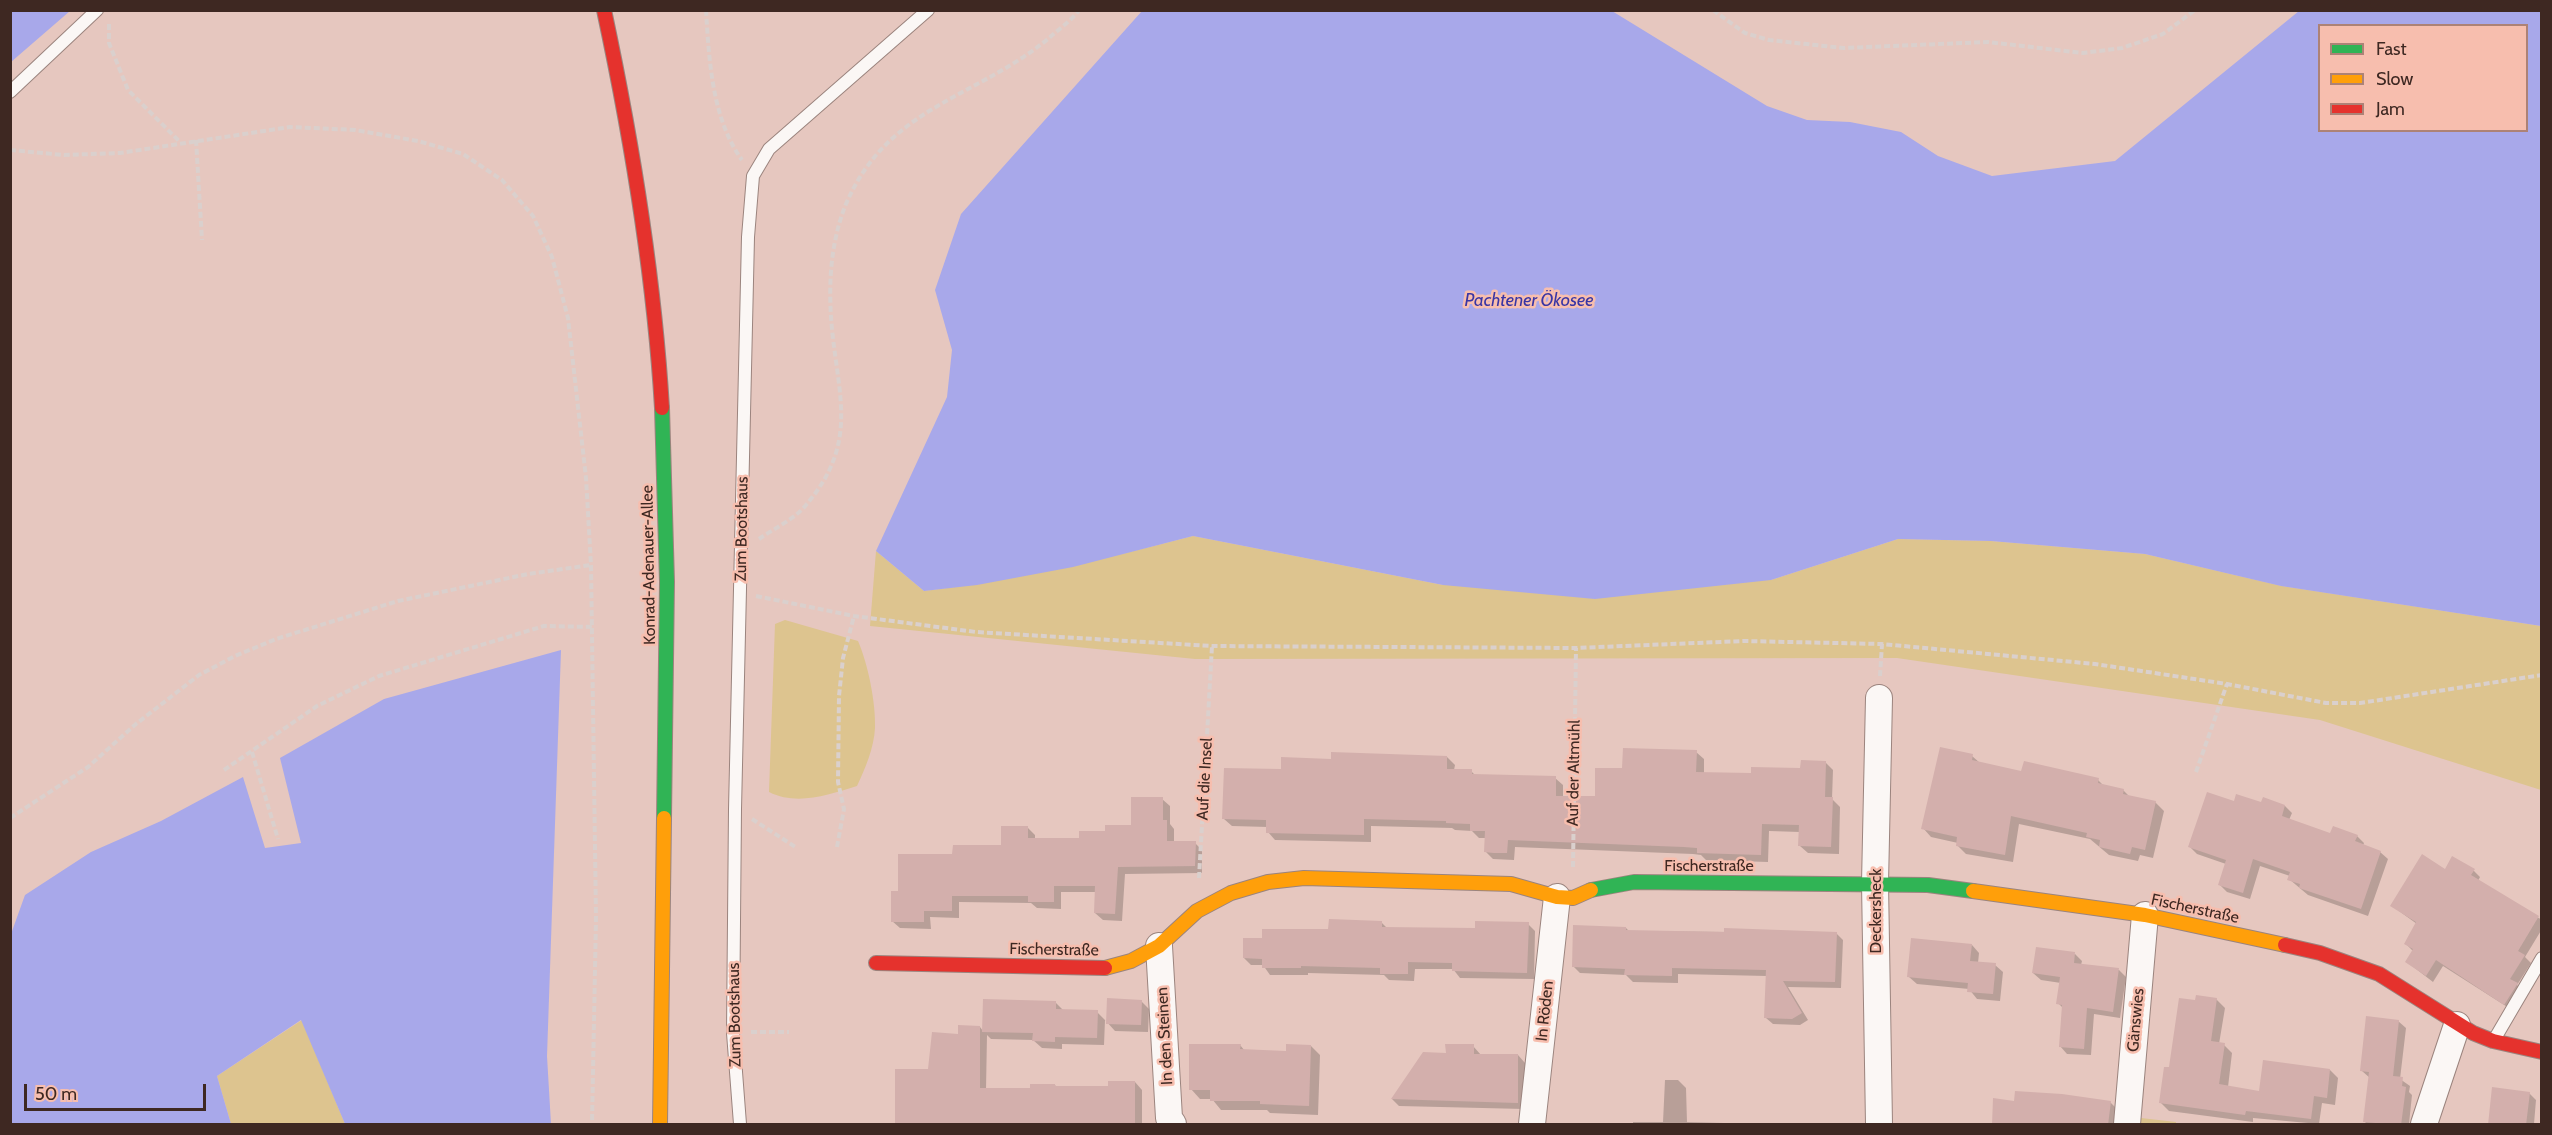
<!DOCTYPE html>
<html>
<head>
<meta charset="utf-8">
<style>
  body { margin:0 }
  #map { position:relative; width:2552px; height:1135px; overflow:hidden; background:#e6c7bf; font-family:Cabin,sans-serif }
  canvas { display:block }
  .frame { position:absolute; inset:0; border:12px solid #3e2822; pointer-events:none }
  .legend { position:absolute; left:2318px; top:24px; width:210px; height:108px; box-sizing:border-box; background:#f7beae; border:2px solid #ad8276; margin:0; padding:8px 10px; list-style:none; font-size:18px; color:#3e2822 }
  .legend li { display:flex; align-items:center; gap:12px; height:30px }
  .legend b { width:30px; border:2px solid #ad8276 }
  .scale { position:absolute; left:24px; top:1084px; width:182px; height:27px; box-sizing:border-box; border:3px solid #3e2822; border-top:0; padding-left:8px; font-size:18px; line-height:21px; white-space:nowrap; color:#3e2822; -webkit-text-stroke:4px #f7beae; paint-order:stroke }
</style>
</head>
<body>
<div id="map">
<canvas width="2552" height="1135"></canvas>
<div class="frame"></div>
<ul class="legend">
<li><b style="height:8px;background:#30b455"></b>Fast</li>
<li><b style="height:8px;background:#ff9f0a"></b>Slow</li>
<li><b style="height:8px;background:#e5322d"></b>Jam</li>
</ul>
<div class="scale">50 m</div>
</div>
<script>
const c = document.querySelector('canvas').getContext('2d');
c.lineJoin = 'round';
function fillPath(path, color) { c.fillStyle = color; c.fill(path, 'evenodd'); }
function strokePath(path, color, width, dash) { c.strokeStyle = color; c.lineWidth = width; c.lineCap = dash ? 'butt' : 'round'; c.setLineDash(dash || []); c.stroke(path); }
function label(font, color, halo, rows, align = 'center') {
  c.font = font + ' Cabin,sans-serif'; c.lineWidth = 5; c.setLineDash([]); c.textBaseline = 'middle'; c.strokeStyle = halo; c.fillStyle = color; for (const [text, x, y, turn = 0] of rows) {
    c.save(); c.translate(x, y); c.rotate((+turn || 0) * Math.PI / 180); c.textAlign = isNaN(turn) ? turn : align; if (halo) c.strokeText(text, 0, 0); c.fillText(text, 0, 0); c.restore();
  }
}
const green = new Path2D(`
  M 1193,536 L 1443,585 L 1771,580 L 1898,539 L 1991,541 L 2145,554 L 2282,586 L 2541,626 L 2541,790 L 2320,720 L 1897,658 L 1195,659 L 870,626 L 876,551 L 924,591 C 1016,580 1104,559 1193,536 Z
  M 785,620 L 858,641 C 868,664 876,703 875,728 C 874,748 865,769 857,786 C 828,795 797,806 769,792 L 775,624 Z
  M 302,1020 L 345,1124 L 231,1124 L 217,1076 Z
  M 2141,1118 L 2176,1122 L 2176,1124 L 2141,1124 Z`);
const water = new Path2D(`
  M 11,10 L 70,10 L 70,11 L 11,62 Z
  M 1142,11 L 1612,11 L 1767,106 L 1807,120 L 1850,122 L 1901,132 L 1938,156 L 1992,176 L 2115,161 L 2299,11 L 2541,11 L 2541,626 L 2281,586 L 2145,554 L 1991,541 L 1898,539 L 1771,580 L 1595,599 L 1443,585 L 1193,536 L 1073,567 L 977,585 L 924,591 L 876,551 L 947,397 L 952,350 L 935,290 L 961,214 ZM 2320,26 L 2526,26 L 2526,130 L 2320,130 Z
  M 561,650 L 547,1056 L 551,1124 L 345,1124 L 301,1020 L 217,1076 L 231,1124 L 11,1124 L 11,934 L 25,895 L 91,852 L 161,821 L 243,777 L 265,848 L 301,843 L 280,758 L 384,699 Z`);
const shadow = new Path2D(`
  M 1696,752 L 1704,759 L 1704,774 L 1752,775 L 1802,769 L 1825,762 L 1833,770 L 1832,799 L 1840,807 L 1839,854 L 1808,853 L 1800,846 L 1800,832 L 1769,831 L 1768,862 L 1706,860 L 1701,855 L 1693,854 L 1515,847 L 1514,860 L 1493,859 L 1486,852 L 1486,838 L 1479,838 L 1472,831 L 1455,830 L 1452,828 L 1371,826 L 1371,842 L 1275,840 L 1268,832 L 1268,827 L 1232,826 L 1224,819 L 1282,771 L 1332,760 L 1447,757 L 1455,765 L 1454,770 L 1471,771 L 1476,776 L 1555,778 L 1563,785 L 1563,798 L 1596,798 L 1623,770 Z
  M 1972,756 L 1980,763 L 2022,772 L 2098,780 L 2104,786 L 2123,790 L 2130,797 L 2155,802 L 2164,811 L 2153,858 L 2140,855 L 2138,861 L 2109,855 L 2090,839 L 2019,824 L 2013,862 L 1966,854 L 1957,845 L 1958,843 L 1931,837 L 1923,828 Z
  M 1162,799 L 1170,806 L 1170,824 L 1174,829 L 1174,843 L 1195,843 L 1202,850 L 1202,873 L 1125,874 L 1122,921 L 1103,920 L 1095,913 L 1096,892 L 1061,892 L 1061,909 L 1037,908 L 1031,903 L 959,902 L 959,918 L 930,917 L 931,929 L 900,928 L 892,921 L 900,893 L 954,856 L 1002,846 L 1028,828 L 1035,835 L 1035,839 L 1080,839 L 1132,827 Z
  M 2235,803 L 2285,806 L 2292,813 L 2289,820 L 2331,835 L 2357,836 L 2364,843 L 2363,846 L 2380,852 L 2388,859 L 2368,916 L 2308,895 L 2289,879 L 2290,876 L 2260,866 L 2250,899 L 2227,892 L 2220,885 L 2226,864 L 2197,854 L 2190,847 Z
  M 2446,871 L 2474,871 L 2480,877 L 2478,881 L 2542,920 L 2542,929 L 2525,957 L 2531,963 L 2517,985 L 2523,991 L 2512,1010 L 2443,966 L 2433,982 L 2407,962 L 2413,951 L 2406,944 L 2417,924 L 2392,906 Z
  M 1381,922 L 1387,928 L 1476,930 L 1528,924 L 1535,931 L 1534,979 L 1460,978 L 1453,969 L 1415,969 L 1414,981 L 1389,980 L 1384,975 L 1308,973 L 1308,975 L 1270,975 L 1263,965 L 1251,965 L 1244,958 L 1263,940 Z
  M 1626,928 L 1629,931 L 1836,933 L 1843,940 L 1841,988 L 1788,987 L 1808,1020 L 1800,1025 L 1773,1024 L 1766,1018 L 1767,976 L 1678,974 L 1678,983 L 1633,982 L 1626,975 L 1580,973 L 1573,966 Z
  M 1972,945 L 1979,953 L 1978,963 L 1995,965 L 2003,972 L 2000,1001 L 1977,999 L 1969,989 L 1917,984 L 1909,977 Z
  M 2075,954 L 2082,961 L 2081,965 L 2119,970 L 2126,977 L 2120,1018 L 2094,1014 L 2091,1055 L 2067,1054 L 2060,1046 L 2063,1008 L 2058,1003 L 2061,983 L 2041,980 L 2033,973 Z
  M 2216,999 L 2225,1008 L 2219,1044 L 2224,1045 L 2232,1053 L 2228,1087 L 2260,1092 L 2330,1070 L 2338,1078 L 2335,1105 L 2322,1103 L 2319,1124 L 2253,1118 L 2253,1122 L 2169,1111 L 2161,1103 L 2170,1069 L 2197,1002 Z
  M 1141,1001 L 1149,1009 L 1148,1032 L 1115,1031 L 1105,1020 L 1104,1045 L 1062,1044 L 1062,1049 L 1042,1048 L 1033,1040 L 991,1039 L 987,1035 L 986,1090 L 1031,1089 L 1055,1085 L 1057,1088 L 1110,1088 L 1135,1082 L 1142,1090 L 1142,1124 L 896,1124 L 929,1070 L 959,1035 L 980,1027 L 983,1031 L 1055,1002 L 1063,1010 L 1097,1012 L 1107,1022 Z
  M 2398,1021 L 2406,1028 L 2400,1079 L 2410,1086 L 2409,1092 L 2412,1095 L 2409,1124 L 2367,1124 L 2364,1121 L 2370,1078 L 2362,1071 Z
  M 1240,1045 L 1245,1051 L 1288,1052 L 1311,1046 L 1320,1055 L 1318,1115 L 1270,1113 L 1267,1110 L 1221,1110 L 1212,1099 L 1200,1099 L 1191,1089 Z
  M 1473,1046 L 1481,1055 L 1518,1055 L 1525,1063 L 1524,1109 L 1399,1106 L 1392,1099 Z
  M 1665,1080 L 1678,1080 L 1686,1088 L 1687,1122 L 1762,1124 L 1633,1124 L 1633,1122 L 1663,1122 Z
  M 2529,1093 L 2536,1100 L 2534,1124 L 2489,1124 Z
  M 2015,1102 L 2110,1102 L 2119,1111 L 2118,1124 L 1993,1124 Z`);
const building = new Path2D(`
  M 1940,747 L 1973,754 L 1972,760 L 2021,771 L 2024,761 L 2099,778 L 2098,783 L 2124,789 L 2123,794 L 2156,801 L 2145,850 L 2132,847 L 2130,854 L 2099,847 L 2100,840 L 2086,837 L 2087,833 L 2011,816 L 2005,855 L 1956,846 L 1957,837 L 1921,829 Z
  M 1623,748 L 1697,750 L 1696,772 L 1751,773 L 1751,767 L 1800,768 L 1801,760 L 1826,761 L 1825,797 L 1833,797 L 1831,847 L 1798,846 L 1799,825 L 1762,824 L 1761,855 L 1697,853 L 1697,848 L 1684,847 L 1508,840 L 1507,853 L 1494,853 L 1484,852 L 1485,831 L 1470,831 L 1470,824 L 1446,823 L 1446,821 L 1364,819 L 1364,835 L 1266,833 L 1266,820 L 1222,819 L 1224,768 L 1281,769 L 1281,757 L 1331,759 L 1331,752 L 1447,756 L 1447,769 L 1472,769 L 1472,774 L 1556,776 L 1556,796 L 1595,796 L 1595,768 L 1622,768 Z
  M 2207,792 L 2234,801 L 2236,794 L 2261,802 L 2263,797 L 2285,805 L 2282,816 L 2330,833 L 2333,826 L 2358,835 L 2355,841 L 2381,851 L 2361,909 L 2299,888 L 2300,884 L 2287,880 L 2290,872 L 2253,859 L 2243,893 L 2218,885 L 2226,860 L 2188,847 Z
  M 1131,797 L 1163,797 L 1163,820 L 1167,820 L 1167,841 L 1196,841 L 1195,866 L 1118,867 L 1115,914 L 1094,913 L 1095,886 L 1054,886 L 1054,902 L 1028,902 L 1028,896 L 952,896 L 952,911 L 924,911 L 924,922 L 891,922 L 891,891 L 898,891 L 898,854 L 952,854 L 953,845 L 1001,845 L 1001,826 L 1028,826 L 1028,838 L 1079,838 L 1079,831 L 1105,831 L 1105,825 L 1131,825 Z
  M 2422,854 L 2445,869 L 2452,856 L 2475,869 L 2471,875 L 2539,916 L 2518,951 L 2525,955 L 2510,979 L 2518,983 L 2504,1005 L 2436,960 L 2426,976 L 2405,962 L 2413,949 L 2404,944 L 2416,922 L 2390,906 Z
  M 1329,919 L 1382,921 L 1382,927 L 1475,928 L 1475,921 L 1529,922 L 1527,973 L 1452,971 L 1452,963 L 1408,962 L 1408,974 L 1380,974 L 1380,968 L 1301,966 L 1301,968 L 1262,968 L 1262,959 L 1243,958 L 1243,938 L 1262,938 L 1262,929 L 1328,929 Z
  M 1573,925 L 1626,927 L 1626,930 L 1724,932 L 1724,928 L 1837,932 L 1835,982 L 1783,981 L 1802,1013 L 1792,1019 L 1764,1018 L 1766,970 L 1672,968 L 1672,976 L 1624,975 L 1625,969 L 1572,967 Z
  M 1911,938 L 1972,944 L 1970,961 L 1996,963 L 1993,994 L 1967,992 L 1968,983 L 1907,977 Z
  M 2036,947 L 2075,952 L 2074,963 L 2119,968 L 2113,1012 L 2087,1008 L 2084,1049 L 2059,1047 L 2062,1005 L 2056,1004 L 2060,977 L 2032,973 Z
  M 2196,995 L 2217,998 L 2211,1041 L 2225,1043 L 2219,1084 L 2259,1091 L 2263,1060 L 2330,1069 L 2327,1098 L 2314,1096 L 2311,1119 L 2246,1111 L 2245,1115 L 2159,1103 L 2164,1067 L 2169,1067 L 2179,998 L 2195,1000 Z
  M 1107,998 L 1142,1000 L 1141,1025 L 1106,1024 Z
  M 983,999 L 1056,1001 L 1056,1009 L 1098,1010 L 1097,1038 L 1055,1037 L 1055,1042 L 1032,1041 L 1033,1033 L 982,1032 Z
  M 2366,1016 L 2399,1020 L 2393,1076 L 2403,1077 L 2402,1086 L 2406,1087 L 2401,1125 L 2363,1122 L 2369,1072 L 2360,1071 Z
  M 958,1025 L 980,1026 L 980,1088 L 1030,1088 L 1030,1084 L 1055,1084 L 1055,1086 L 1108,1086 L 1108,1081 L 1135,1081 L 1135,1125 L 895,1125 L 895,1069 L 928,1069 L 932,1032 L 958,1034 Z
  M 1189,1044 L 1241,1044 L 1240,1049 L 1286,1051 L 1286,1044 L 1311,1045 L 1309,1106 L 1260,1104 L 1260,1101 L 1210,1101 L 1210,1090 L 1189,1090 Z
  M 1445,1044 L 1474,1044 L 1474,1054 L 1518,1054 L 1518,1103 L 1391,1099 L 1423,1052 L 1446,1053 Z
  M 2492,1087 L 2530,1092 L 2526,1125 L 2488,1125 Z
  M 2015,1091 L 2062,1094 L 2111,1101 L 2108,1125 L 1992,1125 L 1993,1098 L 2014,1101 Z`);
const path = new Path2D(`
  M 706,10 C 709,60 712,119 742,160
  M 1713,10 L 1745,33 L 1769,40 L 1843,48 L 1988,42 L 2083,53 L 2122,48 L 2163,34 L 2195,10
  M 109,24 L 109,43 L 128,90 L 180,142
  M 196,140 L 202,240
  M 10,150 L 64,155 L 120,153 L 290,127 L 355,130 L 418,141 L 463,154 L 502,180 L 533,216 L 552,257 L 568,318 L 586,478 L 591,565 L 596,918 L 592,1124
  M 759,539 C 773,529 795,519 806,505 C 858,444 839,399 832,329 C 828,288 830,243 846,204 C 888,106 977,98 1049,38 C 1059,29 1071,21 1079,10
  M 756,596 L 854,616 L 976,632 L 1212,646 L 1576,648 L 1744,641 L 1882,644 L 2095,664 L 2227,684 L 2326,703 L 2360,703 L 2542,675
  M 1880,676 L 1882,644
  M 252,752 L 278,839
  M 224,770 L 317,706 L 379,676 L 544,626 L 593,627
  M 2196,772 L 2227,684
  M 10,818 L 88,767 L 136,724 L 199,675 L 235,656 L 276,639 L 398,601 L 528,574 L 591,565
  M 752,819 L 797,848
  M 837,847 L 844,809 L 838,782 L 839,696 L 843,658 L 854,616
  M 1573,867 L 1576,648
  M 1199,878 L 1212,646
  M 751,1032 L 789,1032`);
const lane = new Path2D(`
  M 10,92 L 97,10
  M 2494,1040 L 2542,958
  M 740,1124 L 733,1033 L 735,809 L 748,237 L 753,176 L 769,149 L 928,10`);
const street = new Path2D(`
  M 1159,946 L 1169,1118 L 1173,1124
  M 1532,1124 L 1557,897
  M 1879,1124 L 1875,883 L 1879,698
  M 2127,1124 L 2145,915
  M 2424,1124 L 2457,1025`);
const fast = new Path2D(`
  M 662,408 L 667,582 L 664,818
  M 1591,890 L 1634,882 L 1928,885 L 1973,891`);
const slow = new Path2D(`
  M 1973,891 L 2145,915 L 2285,945
  M 1105,968 L 1131,961 L 1159,946 L 1197,911 L 1231,893 L 1268,882 L 1304,878 L 1511,884 L 1557,897 L 1573,898 L 1591,890
  M 660,1124 L 664,818`);
const jam = new Path2D(`
  M 604,10 C 632,141 654,274 662,408
  M 2285,945 L 2320,953 L 2379,974 L 2473,1033 L 2493,1041 L 2542,1052
  M 876,963 L 1105,968`);
const streetNames = [
  ["Zum Bootshaus",742,529,-89],
  ["Konrad-Adenauer-Allee",649,565,-91],
  ["Auf der Altmühl",1574,773,-89],
  ["Auf die Insel",1205,779,-87],
  ["Fischerstraße",1709,866],
  ["Fischerstraße",2195,909,12],
  ["Deckersheck",1876,911,-90],
  ["Fischerstraße",1054,950,1],
  ["In Röden",1545,1011,-84],
  ["Zum Bootshaus",735,1015,-91],
  ["Gänswies",2136,1020,-85],
  ["In den Steinen",1165,1036,-93]
];
const waterNames = [
  ["Pachtener Ökosee",1529,301]
];
fillPath(green, '#ddc48f');
fillPath(water, '#a8a8ea');
fillPath(shadow, '#0003');
fillPath(building, '#d3afac');
strokePath(lane, '#9b847e', 14);
strokePath(street, '#9b847e', 28);
strokePath(fast, '#9b847e', 16);
strokePath(slow, '#9b847e', 16);
strokePath(jam, '#9b847e', 16);
strokePath(path, '#dad0cd', 4, [6, 3]);
strokePath(lane, '#fbf7f5', 12);
strokePath(street, '#fbf7f5', 26);
strokePath(fast, '#30b455', 14);
strokePath(slow, '#ff9f0a', 14);
strokePath(jam, '#e5322d', 14);
label('16px', '#3e2822', '#f7beae', streetNames);
label('italic 18px', '#3935a5', '#f7beae', waterNames);
</script>
</body>
</html>
